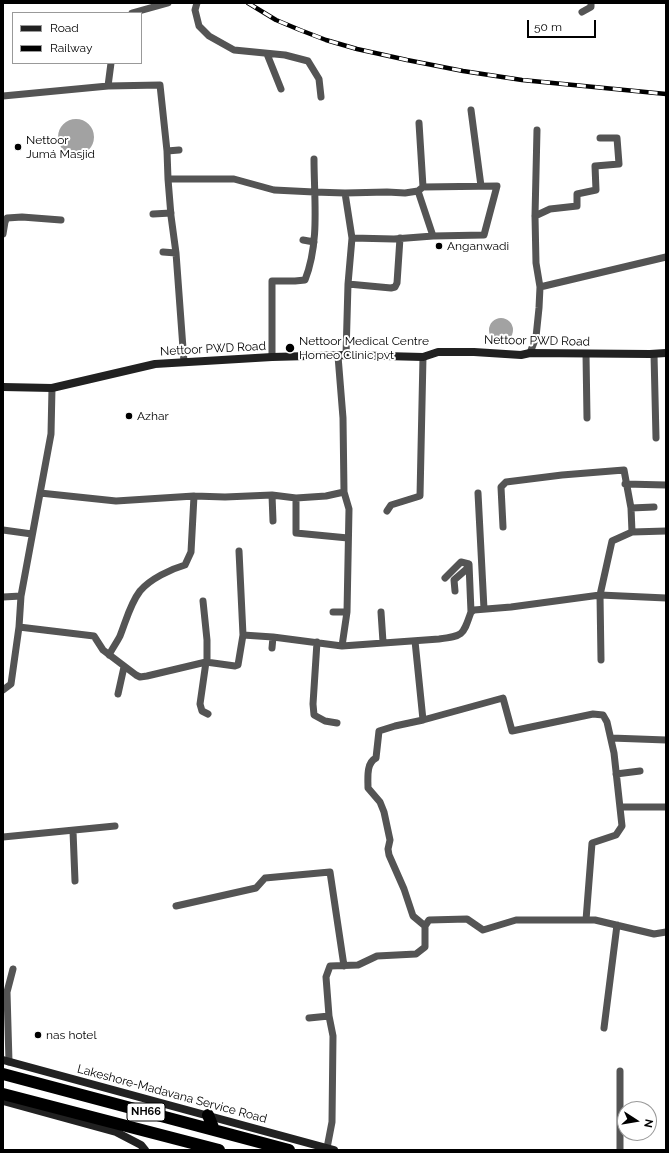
<!DOCTYPE html>
<html>
<head>
<meta charset="utf-8">
<style>
  body { margin:0 }
  #map { position:relative; width:669px; height:1153px; overflow:hidden; background:#fff; font-family:Raleway,sans-serif }
  canvas { display:block }
  .frame { position:absolute; inset:0; border:4px solid #000; pointer-events:none }
  .legend { position:absolute; left:12px; top:12px; width:130px; height:52px; box-sizing:border-box; background:#fff; border:1px solid #999; margin:0; padding:5px 7px; list-style:none; font-size:12px; color:#000 }
  .legend li { display:flex; align-items:center; gap:8px; height:20px }
  .legend b { width:20px; border:1px solid #999 }
  .north { position:absolute; left:617px; top:1101px; width:40px; height:40px; box-sizing:border-box; background:#fff; border:1px solid #999; border-radius:50%; rotate:102deg; font-size:11px; font-weight:700; line-height:16px; text-align:center; color:#000 }
  .north::after { content:''; display:block; margin:auto; width:14px; height:18px; background:#000; clip-path:polygon(50% 0,100% 100%,50% 72%,0 100%) }
  .scale { position:absolute; left:527px; top:20px; width:69px; height:18px; box-sizing:border-box; border:2px solid #000; border-top:0; padding-left:5px; font-size:12px; line-height:14px; white-space:nowrap; color:#000; -webkit-text-stroke:3px #fff; paint-order:stroke }
</style>
</head>
<body>
<div id="map">
<canvas width="669" height="1153"></canvas>
<div class="frame"></div>
<ul class="legend">
<li><b style="height:5px;background:#212121"></b>Road</li>
<li><b style="height:5px;background:#000"></b>Railway</li>
</ul>
<div class="north">N</div>
<div class="scale">50 m</div>
</div>
<script>
const c = document.querySelector('canvas').getContext('2d');
c.lineJoin = 'round';
function fillPath(path, color) { c.fillStyle = color; c.fill(path, 'evenodd'); }
function strokePath(path, color, width, dash) { c.strokeStyle = color; c.lineWidth = width; c.lineCap = dash ? 'butt' : 'round'; c.setLineDash(dash || []); c.stroke(path); }
function label(font, color, halo, rows, align = 'center') {
  c.font = font + ' Raleway,sans-serif'; c.lineWidth = 4; c.setLineDash([]); c.textBaseline = 'middle'; c.strokeStyle = halo; c.fillStyle = color; for (const [text, x, y, turn = 0] of rows) {
    c.save(); c.translate(x, y); c.rotate((+turn || 0) * Math.PI / 180); c.textAlign = isNaN(turn) ? turn : align; if (halo) c.strokeText(text, 0, 0); c.fillText(text, 0, 0); c.restore();
  }
}
const water = new Path2D(`
  M58 137a18 18 0 1 1 36 0a18 18 0 1 1-36 0Z
  M489 330a12 12 0 1 1 24 0a12 12 0 1 1-24 0Z`);
const street = new Path2D(`
  M 197,3 L 195,10 L 199,26 L 209,36 L 234,50 L 285,55 L 308,61 L 319,79 L 321,97
  M 582,12 L 591,7 L 591,3
  M 132,13 L 168,3
  M 267,54 L 281,89
  M 108,86 L 160,85 L 167,151 L 168,179 L 171,216 L 176,253 L 184,362
  M 3,96 L 108,86 L 111,63
  M 471,110 L 481,186
  M 537,130 L 535,216 L 536,263 L 540,287
  M 167,151 L 179,150
  M 168,179 L 234,179 L 274,190 L 314,192 L 345,193 L 387,192 L 405,193 L 418,191
  M 423,187 L 497,186 L 484,235 L 433,236
  M 345,193 L 352,238
  M 153,214 L 171,213
  M 535,216 L 550,209 L 577,206 L 577,194 L 596,190 L 595,166 L 619,164 L 617,138 L 600,138
  M 3,234 L 5,222 L 7,218 L 22,217 L 61,220
  M 303,240 L 314,242
  M 163,252 L 176,253
  M 348,284 L 391,288 L 395,287 L 397,283 L 400,238
  M 530,353 L 536,337 L 539,308 L 540,287 L 666,257
  M 586,354 L 587,418
  M 654,354 L 656,438
  M 346,355 L 348,284 L 352,238 L 394,239 L 433,236 L 418,191 L 423,187 L 419,123
  M 338,356 L 343,418 L 344,492 L 349,509 L 347,612 L 342,646
  M 272,357 L 272,281 L 295,281 L 305,280 C 320,242 314,199 314,159
  M 625,484 L 666,485
  M 40,493 L 116,501 L 194,496 L 225,497 L 272,495 L 296,498 L 326,496 L 344,492
  M 478,493 L 484,609
  M 272,495 L 273,521
  M 296,498 L 296,533 L 348,538
  M 631,508 L 654,507
  M 387,511 L 391,505 L 420,496 L 423,357
  M 503,527 L 501,487 L 506,482 L 562,475 L 624,470 L 631,508 L 632,532
  M 3,530 L 32,534
  M 239,551 L 243,635
  M 445,578 L 461,562 L 469,564 L 471,612
  M 455,591 L 454,580 L 469,567
  M 3,597 L 21,596
  M 203,601 L 207,640 L 207,662
  M 333,612 L 347,612
  M 381,612 L 383,642
  M 19,627 L 94,636 L 103,650 L 136,675 L 140,677 L 147,676 L 206,662 L 235,666 L 238,665 L 243,635 L 273,637 L 342,646 L 439,639 C 464,636 463,635 471,612 L 474,610 L 511,607 L 600,595 L 666,598
  M 415,641 L 423,720 L 395,726 L 379,731 L 376,758 C 366,763 368,778 368,788 L 380,802 L 384,812 L 390,840 L 388,849 L 389,855 L 404,889 L 413,916 L 425,926
  M 317,642 L 313,704 L 314,715 L 325,721 L 337,723
  M 272,648 L 273,637
  M 109,655 C 112,649 117,642 120,636 C 126,621 130,604 140,591 C 150,579 171,569 185,565 L 191,552 L 194,496
  M 601,660 L 600,595 L 612,541 L 632,532 L 666,531
  M 206,662 L 200,704 L 202,711 L 208,714
  M 3,690 L 11,684 L 19,627 L 21,596 L 51,434 L 52,388
  M 118,694 L 124,667
  M 423,720 L 503,698 L 512,731 L 593,714 L 603,715 L 607,722 L 614,753 L 622,826 L 616,835 L 592,843 L 586,920
  M 611,738 L 666,740
  M 616,774 L 640,771
  M 620,807 L 666,807
  M 73,831 L 75,881
  M 3,837 L 115,826
  M 176,906 L 256,888 L 265,878 L 330,872 L 344,966
  M 309,1018 L 329,1016
  M 604,1028 L 617,925
  M 9,1062 L 7,992 L 13,969
  M 620,1071 L 620,1150
  M 327,1148 L 332,1122 L 333,1036 L 329,1016 L 326,977 L 330,966 L 358,965 L 377,956 L 416,954 L 425,947 L 425,926 L 429,920 L 467,919 L 483,930 L 516,920 L 595,920 L 654,934 L 666,932`);
const secondary = new Path2D(`
  M 3,387 L 52,388 L 155,364 L 272,357 L 346,355 L 423,357 L 438,352 L 474,352 L 521,355 L 530,353 L 650,354 L 666,353
  M 3,1060 L 334,1150
  M 3,1101 L 116,1132 L 141,1145 L 145,1150`);
const highway = new Path2D(`
  M 3,1074 L 289,1150
  M 3,1094 L 219,1150
  M 208,1115 L 214,1130`);
const rail = new Path2D(`
  M 248,3 L 276,20 L 300,30 L 326,40 L 357,49 L 407,60 L 463,71 L 522,80 L 666,94`);
const markers = [
  [18,147,4,"#000"],
  [439,246,4,"#000"],
  [290,348,5,"#000"],
  [129,416,4,"#000"],
  [38,1035,4,"#000"]
];
const shields = [
  [146,1112,38]
];
const shieldNames = [
  ["NH66",146,1112]
];
const poiNames = [
  ["Nettoor",26,140],
  ["Jumá Masjid",26,154],
  ["Anganwadi",447,246],
  ["Nettoor Medical Centre",299,341],
  ["Homeo Clinic pvt",299,355],
  ["Azhar",137,416],
  ["nas hotel",46,1035]
];
const streetNames = [
  ["Nettoor PWD Road",537,341,1],
  ["Nettoor PWD Road",213,349,-3],
  ["Lakeshore-Madavana Service Road",172,1094,15]
];
fillPath(water, '#a2a2a2');
strokePath(street, '#545454', 7);
strokePath(secondary, '#212121', 8);
strokePath(highway, '#000', 12);
strokePath(rail, '#000', 4.5);
strokePath(rail, '#fff', 3, [9]);
for (const [x, y, r, color] of markers) { const dot = new Path2D(); dot.arc(x, y, r, 0, 2 * Math.PI); c.fillStyle = color; c.fill(dot); strokePath(dot, '#fff', 1.5); }
for (const [x, y, w] of shields) { const box = new Path2D(); box.roundRect(x - w / 2, y - 9, w, 18, 3); c.fillStyle = '#fff'; c.fill(box); strokePath(box, '#000', 1); }
label('bold 11px', '#000', null, shieldNames);
label('12px', '#000', '#fff', poiNames, 'left');
label('12px', '#000', '#fff', streetNames);
</script>
</body>
</html>
